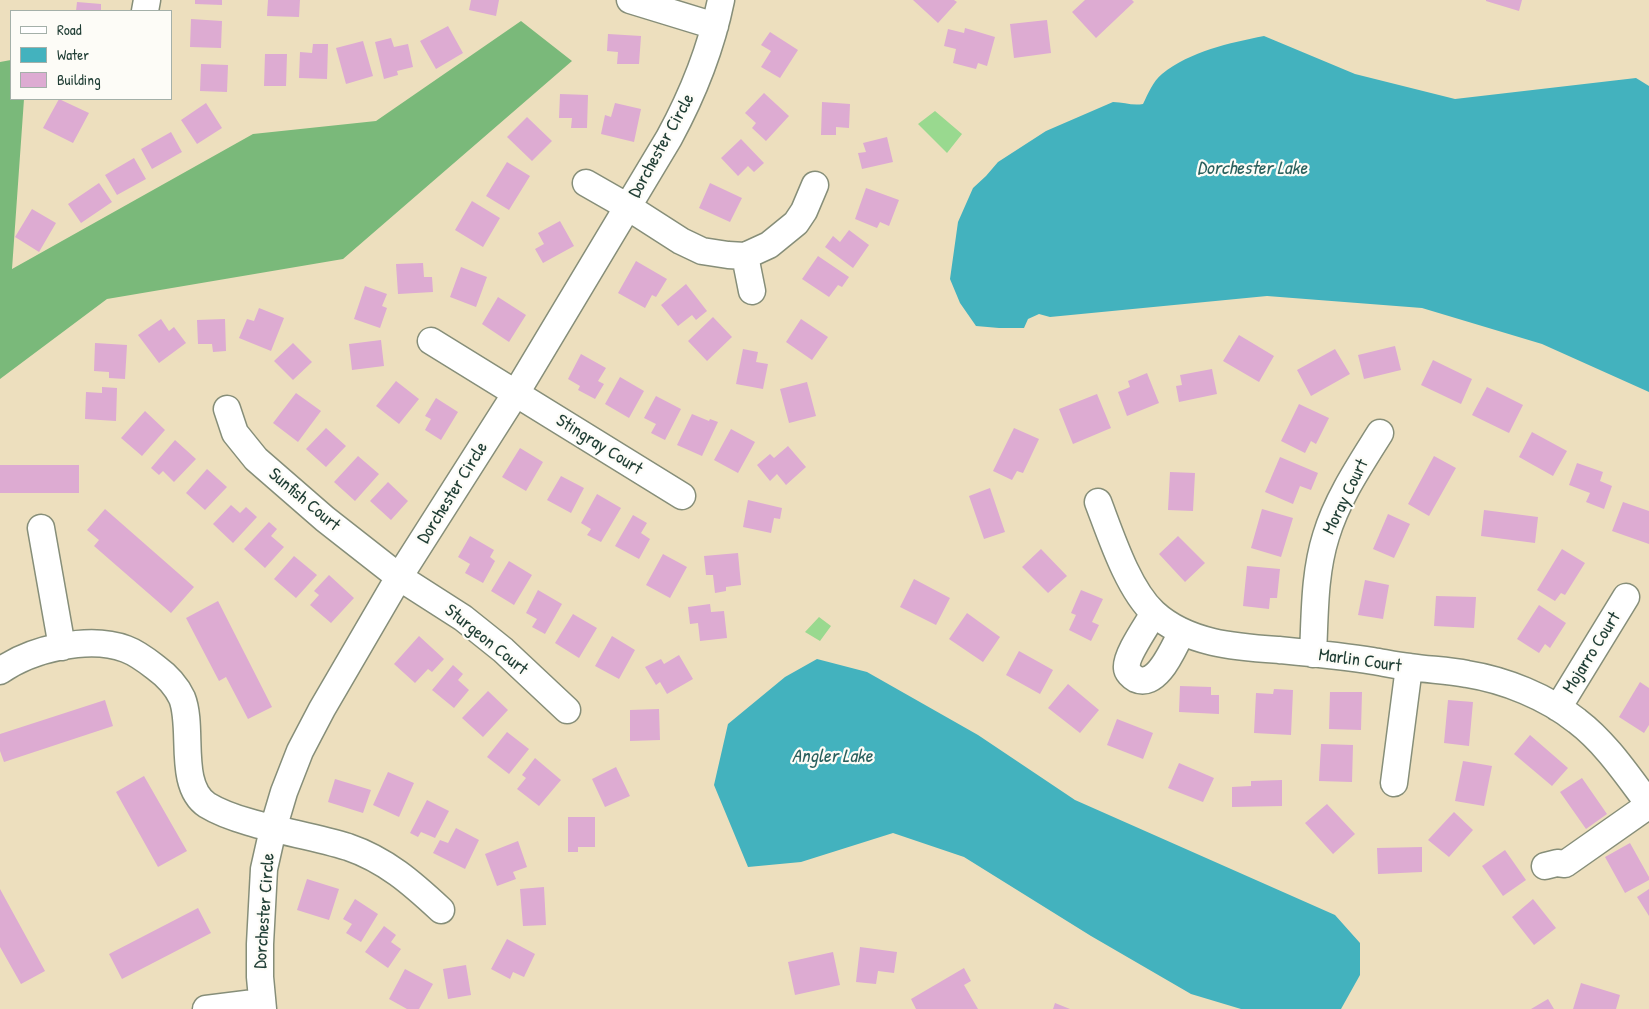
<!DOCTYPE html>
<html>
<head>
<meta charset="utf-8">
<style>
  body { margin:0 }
  #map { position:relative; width:1649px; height:1009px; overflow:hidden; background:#eddfbe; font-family:"Patrick Hand",sans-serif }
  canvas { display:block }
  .legend { position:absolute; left:10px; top:10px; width:162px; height:90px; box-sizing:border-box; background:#fdfcf7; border:1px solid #a4b0a9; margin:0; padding:6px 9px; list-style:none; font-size:15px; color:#1f3d34 }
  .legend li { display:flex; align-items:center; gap:10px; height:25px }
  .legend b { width:25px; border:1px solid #a4b0a9 }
</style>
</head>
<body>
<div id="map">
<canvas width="1649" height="1009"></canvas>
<ul class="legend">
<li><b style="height:6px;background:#fff"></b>Road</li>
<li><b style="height:14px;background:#43b2be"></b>Water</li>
<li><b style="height:14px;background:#ddabd2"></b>Building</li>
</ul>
</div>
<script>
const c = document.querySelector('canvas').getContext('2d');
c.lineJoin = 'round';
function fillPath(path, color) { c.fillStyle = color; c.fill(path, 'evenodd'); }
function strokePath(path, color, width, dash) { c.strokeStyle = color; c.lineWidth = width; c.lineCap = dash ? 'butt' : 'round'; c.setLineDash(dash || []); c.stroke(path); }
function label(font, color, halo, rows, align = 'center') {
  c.font = font + ' "Patrick Hand",sans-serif'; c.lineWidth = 4.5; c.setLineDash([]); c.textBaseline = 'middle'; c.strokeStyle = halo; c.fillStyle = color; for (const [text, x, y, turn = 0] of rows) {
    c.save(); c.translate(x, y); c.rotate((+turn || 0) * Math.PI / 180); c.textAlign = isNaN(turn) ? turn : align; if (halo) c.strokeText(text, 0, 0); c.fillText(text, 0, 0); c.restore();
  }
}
const green = new Path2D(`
  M 935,111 L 962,134 L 947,153 L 918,124 Z
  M 819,617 L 831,626 L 820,641 L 805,632 Z`);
const forest = new Path2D(`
  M 521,21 L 572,61 L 343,259 L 107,299 L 0,379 L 0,62 L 11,60 L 11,99 L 24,99 L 12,269 L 253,134 L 376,121 Z`);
const water = new Path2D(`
  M 1264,36 L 1355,74 L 1455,99 L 1636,78 L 1649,86 L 1649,392 L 1542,344 L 1422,308 L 1267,296 L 1050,317 L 1039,314 L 1028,319 L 1024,328 L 999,328 L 976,326 L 960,303 L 950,279 L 958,222 L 973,188 L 986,176 L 998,162 L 1046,131 L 1113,102 C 1124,102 1132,106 1143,104 C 1148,94 1153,81 1162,74 C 1191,51 1229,43 1264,36 Z
  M 817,659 L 867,672 L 978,735 L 1075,800 L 1335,915 L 1360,943 L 1360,975 L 1341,1009 L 1241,1009 L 1191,994 L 1091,936 L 964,857 L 893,833 L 801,862 L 748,867 L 714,785 L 728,724 L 785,677 Z`);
const building = new Path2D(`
  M 195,0 L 222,0 L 222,5 L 195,4 Z
  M 268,0 L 300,0 L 299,17 L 267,16 Z
  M 471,0 L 499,0 L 496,16 L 469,10 Z
  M 913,0 L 954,0 L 957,2 L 938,23 Z
  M 1085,0 L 1132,0 L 1134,2 L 1096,38 L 1072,12 Z
  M 1486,0 L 1522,0 L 1519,11 L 1486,1 Z
  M 77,2 L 101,4 L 101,11 L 76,11 Z
  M 191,19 L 222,21 L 221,48 L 190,47 Z
  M 1047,20 L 1051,53 L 1014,58 L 1010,24 Z
  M 448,26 L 463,53 L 436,69 L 420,41 Z
  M 965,28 L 995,37 L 987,66 L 978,63 L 976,69 L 953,63 L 956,49 L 944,46 L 948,29 L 964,33 Z
  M 770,32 L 798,50 L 780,78 L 761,67 L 771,51 L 761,45 Z
  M 608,34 L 641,36 L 639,64 L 617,64 L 618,52 L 607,51 Z
  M 391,38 L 394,47 L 408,44 L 413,67 L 397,71 L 398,75 L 384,79 L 375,42 Z
  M 363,41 L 373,76 L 346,84 L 336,48 Z
  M 313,44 L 328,44 L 327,79 L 299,78 L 300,52 L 312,53 Z
  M 265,54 L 287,54 L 286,86 L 264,86 Z
  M 201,64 L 228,65 L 227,92 L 200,91 Z
  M 764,93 L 789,116 L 766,141 L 752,128 L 756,123 L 745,113 Z
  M 560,94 L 588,95 L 587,128 L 571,128 L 572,118 L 559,118 Z
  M 59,99 L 89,113 L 73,143 L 43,128 Z
  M 822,102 L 850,104 L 849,128 L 836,127 L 836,135 L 821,135 Z
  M 206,103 L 222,128 L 197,144 L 181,120 Z
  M 615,103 L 641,109 L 634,142 L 601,134 L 605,115 L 611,117 Z
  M 527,117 L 552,141 L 532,161 L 507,137 Z
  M 171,132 L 182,152 L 152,169 L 141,149 Z
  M 887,137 L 893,162 L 862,169 L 858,153 L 866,152 L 863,143 Z
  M 741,139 L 764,163 L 754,172 L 748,166 L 738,176 L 721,158 Z
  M 134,158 L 146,179 L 117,195 L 105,175 Z
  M 507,162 L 530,176 L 509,210 L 486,196 Z
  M 99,183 L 112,202 L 81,223 L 68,204 Z
  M 710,183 L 742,198 L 730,222 L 699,208 Z
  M 866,188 L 899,200 L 889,226 L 880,222 L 877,228 L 855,219 Z
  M 472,201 L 500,218 L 483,247 L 455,230 Z
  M 32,209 L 56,223 L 39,252 L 15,237 Z
  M 560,221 L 574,246 L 543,263 L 535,249 L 544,244 L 538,233 Z
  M 849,230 L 869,245 L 853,268 L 825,247 L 833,236 L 840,242 Z
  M 818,256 L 849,277 L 842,287 L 838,285 L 829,297 L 802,279 Z
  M 636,261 L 667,279 L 656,297 L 652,295 L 645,308 L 618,293 Z
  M 423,263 L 424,277 L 432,277 L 433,292 L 398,294 L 396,264 Z
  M 461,267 L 487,277 L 476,307 L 450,297 Z
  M 686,284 L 707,311 L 696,320 L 692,315 L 678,326 L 661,305 Z
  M 365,286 L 387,294 L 382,306 L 387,308 L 380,328 L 354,319 Z
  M 498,297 L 526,315 L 509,342 L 482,324 Z
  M 259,308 L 284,318 L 271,351 L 239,338 L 247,319 L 254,321 Z
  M 713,317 L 732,337 L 707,361 L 688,341 Z
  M 161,319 L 169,331 L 174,327 L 186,343 L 159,363 L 138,335 Z
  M 225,319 L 226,351 L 213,352 L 212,344 L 198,344 L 197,320 Z
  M 801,319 L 828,337 L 812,360 L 786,342 Z
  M 1239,335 L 1274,356 L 1259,382 L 1223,361 Z
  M 381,340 L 384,366 L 352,370 L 349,344 Z
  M 95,343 L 127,345 L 125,379 L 109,378 L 109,372 L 94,371 Z
  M 293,343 L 312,362 L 293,380 L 274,361 Z
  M 1395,346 L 1401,370 L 1364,379 L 1358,355 Z
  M 743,349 L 758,352 L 756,362 L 768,364 L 763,389 L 736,384 Z
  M 1335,349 L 1350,374 L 1311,396 L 1297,370 Z
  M 581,354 L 606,368 L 598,381 L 604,384 L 595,399 L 578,390 L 580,386 L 568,379 Z
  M 1433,360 L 1472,379 L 1461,404 L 1421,385 Z
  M 1212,369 L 1217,394 L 1179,402 L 1176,386 L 1182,385 L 1180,375 Z
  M 1147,373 L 1159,403 L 1127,416 L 1118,392 L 1130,387 L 1128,381 Z
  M 620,377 L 644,391 L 629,418 L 605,404 Z
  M 396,381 L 419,399 L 399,424 L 376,406 Z
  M 807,382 L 816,416 L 789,423 L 780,389 Z
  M 102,387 L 117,388 L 116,421 L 85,419 L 86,392 L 102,393 Z
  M 1487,387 L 1523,405 L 1509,433 L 1472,415 Z
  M 296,393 L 321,411 L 298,442 L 273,423 Z
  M 1097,394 L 1111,428 L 1073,444 L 1059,409 Z
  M 656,396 L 681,409 L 665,440 L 651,433 L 656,424 L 644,418 Z
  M 436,398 L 458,412 L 441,440 L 425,430 L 431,419 L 425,416 Z
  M 1299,404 L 1329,418 L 1316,444 L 1311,441 L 1305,453 L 1281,441 Z
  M 145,411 L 165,430 L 142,456 L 121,438 Z
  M 692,414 L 709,421 L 710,419 L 718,422 L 702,456 L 677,445 Z
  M 326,428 L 346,446 L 326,467 L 306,449 Z
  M 1014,428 L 1039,439 L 1023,473 L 1017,471 L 1012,480 L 993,471 Z
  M 731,429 L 755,442 L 738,473 L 714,460 Z
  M 1532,432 L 1567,451 L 1553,476 L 1519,457 Z
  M 175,440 L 196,459 L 174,482 L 163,471 L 159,475 L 151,468 Z
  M 788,446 L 806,467 L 786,485 L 777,474 L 770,481 L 757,465 L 770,454 L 774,458 Z
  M 520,448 L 543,462 L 526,491 L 502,477 Z
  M 358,456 L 379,474 L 355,501 L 334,482 Z
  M 1434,456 L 1456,468 L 1429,516 L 1408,504 Z
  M 1280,457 L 1318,473 L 1311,490 L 1300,486 L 1293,504 L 1265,492 Z
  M 1577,463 L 1603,472 L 1600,481 L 1612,486 L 1604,509 L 1586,502 L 1590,493 L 1569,485 Z
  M 0,465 L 79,465 L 79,493 L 0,493 Z
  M 207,469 L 227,487 L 205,510 L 186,493 Z
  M 1170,472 L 1195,473 L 1193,511 L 1168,510 Z
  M 561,476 L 584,488 L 571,513 L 547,500 Z
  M 388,482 L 408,501 L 391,520 L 370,501 Z
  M 990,488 L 1005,532 L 984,539 L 969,496 Z
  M 597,494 L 621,508 L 601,542 L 587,535 L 591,529 L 581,523 Z
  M 748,500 L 782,508 L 780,519 L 774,518 L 771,533 L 743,527 Z
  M 1623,502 L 1649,511 L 1649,544 L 1612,531 Z
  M 231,505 L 240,513 L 246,507 L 257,517 L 233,543 L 213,524 Z
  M 105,509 L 194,587 L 171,613 L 94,546 L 99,540 L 87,530 Z
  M 1262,509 L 1293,518 L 1281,557 L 1251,548 Z
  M 1484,510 L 1538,517 L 1535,543 L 1481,536 Z
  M 1388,514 L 1410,524 L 1394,558 L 1373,549 Z
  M 633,515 L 647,523 L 641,533 L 650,539 L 639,559 L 615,546 Z
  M 269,522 L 277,529 L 271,536 L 284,547 L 265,568 L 244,549 Z
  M 470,536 L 494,550 L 490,557 L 495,561 L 483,583 L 465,573 L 470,564 L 458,557 Z
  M 1178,536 L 1205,563 L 1185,582 L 1159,554 Z
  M 1041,549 L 1067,576 L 1048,593 L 1022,567 Z
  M 1562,549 L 1585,563 L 1565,595 L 1561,593 L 1555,601 L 1537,590 Z
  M 738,553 L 741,585 L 726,587 L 726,591 L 715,593 L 713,575 L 706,575 L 704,556 Z
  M 663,554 L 687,567 L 670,598 L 646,585 Z
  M 294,556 L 317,575 L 296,598 L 274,579 Z
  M 509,561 L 532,575 L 514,605 L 491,591 Z
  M 1247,566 L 1280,569 L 1277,598 L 1270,598 L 1269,609 L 1243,606 Z
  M 329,575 L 354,598 L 331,623 L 310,605 L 319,595 L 314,591 Z
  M 914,579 L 950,598 L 936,625 L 900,607 Z
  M 1365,580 L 1389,585 L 1383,619 L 1358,615 Z
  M 538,590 L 562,604 L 545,634 L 532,627 L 537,619 L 526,613 Z
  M 1081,590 L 1103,599 L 1092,622 L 1099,625 L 1091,641 L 1069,630 L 1076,615 L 1071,613 Z
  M 1436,596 L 1476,597 L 1474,628 L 1434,626 Z
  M 218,601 L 272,707 L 248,719 L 226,677 L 219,681 L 186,618 Z
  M 710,604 L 711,612 L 724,611 L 727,638 L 700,641 L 698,623 L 690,624 L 688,607 Z
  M 1539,605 L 1566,623 L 1550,648 L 1545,644 L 1539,653 L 1517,639 Z
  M 967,613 L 1000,637 L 983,662 L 949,639 Z
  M 573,614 L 597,628 L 579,658 L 555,643 Z
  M 419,636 L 444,659 L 432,672 L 428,669 L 415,683 L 394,664 Z
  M 612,636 L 635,650 L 619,679 L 595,666 Z
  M 1019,651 L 1053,670 L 1040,694 L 1006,675 Z
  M 679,655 L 693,679 L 667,694 L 660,682 L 656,685 L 645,667 L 661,659 L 664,664 Z
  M 453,665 L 463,674 L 458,680 L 469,690 L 454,708 L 432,690 Z
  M 1640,682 L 1649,688 L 1649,725 L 1644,733 L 1619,717 Z
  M 1068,684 L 1099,710 L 1080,733 L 1048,708 Z
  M 1180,686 L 1211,687 L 1211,695 L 1219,695 L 1219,714 L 1179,712 Z
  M 1274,689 L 1293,690 L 1291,735 L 1254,733 L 1256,693 L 1273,694 Z
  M 488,691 L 508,710 L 483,737 L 462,718 Z
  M 1330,692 L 1362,692 L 1361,730 L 1329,729 Z
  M 105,700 L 113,726 L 4,762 L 0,751 L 0,734 Z
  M 1448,700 L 1473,702 L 1469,746 L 1444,743 Z
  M 659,709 L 660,740 L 630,741 L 630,710 Z
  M 1117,719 L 1153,733 L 1143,759 L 1107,745 Z
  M 507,732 L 529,749 L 509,774 L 487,757 Z
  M 1530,735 L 1568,768 L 1552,786 L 1514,754 Z
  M 1321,744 L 1353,745 L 1352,782 L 1319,781 Z
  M 535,758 L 561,780 L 539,806 L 517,789 L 526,778 L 522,775 Z
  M 1463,761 L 1492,766 L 1484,806 L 1455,801 Z
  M 1179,763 L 1214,778 L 1203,802 L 1168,788 Z
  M 616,767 L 630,796 L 605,807 L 592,779 Z
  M 388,772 L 414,783 L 399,817 L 373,805 Z
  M 144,776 L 187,851 L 158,867 L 116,792 Z
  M 1582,778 L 1607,814 L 1586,829 L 1560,792 Z
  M 335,779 L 371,790 L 363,813 L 328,802 Z
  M 1282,780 L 1282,806 L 1232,807 L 1232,787 L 1251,786 L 1251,781 Z
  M 427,800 L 449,811 L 435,838 L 421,832 L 418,837 L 410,833 Z
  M 1327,804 L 1355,834 L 1333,854 L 1305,823 Z
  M 1454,812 L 1473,830 L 1449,857 L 1428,840 Z
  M 568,817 L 595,817 L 595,847 L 578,847 L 578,852 L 568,852 Z
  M 456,828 L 479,840 L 465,869 L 433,853 L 440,840 L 448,843 Z
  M 518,841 L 527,867 L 513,872 L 516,879 L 497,886 L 485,854 Z
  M 1630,843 L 1649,877 L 1649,880 L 1625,893 L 1605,857 Z
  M 1422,847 L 1422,872 L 1378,874 L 1377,848 Z
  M 1505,850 L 1526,880 L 1503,896 L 1482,866 Z
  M 307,879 L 339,889 L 329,920 L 297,910 Z
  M 544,887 L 546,925 L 523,926 L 520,889 Z
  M 0,889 L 45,971 L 21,984 L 0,947 Z
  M 1649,889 L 1649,916 L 1637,897 Z
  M 355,899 L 378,914 L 361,942 L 346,933 L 352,924 L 343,919 Z
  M 1533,899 L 1556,928 L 1534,945 L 1512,917 Z
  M 198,908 L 211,933 L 122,979 L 109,954 Z
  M 384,926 L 396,935 L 391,942 L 401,949 L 388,968 L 365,952 Z
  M 507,939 L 535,954 L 524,977 L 513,972 L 510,979 L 491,969 Z
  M 860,947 L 897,952 L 894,973 L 878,971 L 876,984 L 856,982 Z
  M 833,952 L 840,985 L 795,995 L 788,962 Z
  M 466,965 L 471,995 L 448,999 L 443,969 Z
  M 964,968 L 971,981 L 964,985 L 978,1009 L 916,1009 L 911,999 Z
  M 405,969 L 433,984 L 419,1009 L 407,1009 L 389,999 Z
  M 1581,983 L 1620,995 L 1616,1009 L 1573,1009 Z
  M 1548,999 L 1554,1009 L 1531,1009 Z
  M 1055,1003 L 1070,1009 L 1053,1009 Z`);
const minor = new Path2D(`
  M 630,0 L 715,26
  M 145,11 L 147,0
  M 586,183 L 628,207 L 681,241 L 702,251 L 728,255 L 745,256 L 769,245 L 796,223 L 804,211 L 815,185
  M 745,256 L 752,291
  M 431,341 L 682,496
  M 227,409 L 235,433 L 256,459 L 325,519 L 399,577 L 463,618 L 503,650 L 567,710
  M 1098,502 C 1111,536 1128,589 1154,613 C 1188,644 1236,647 1279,650 C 1310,653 1342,656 1373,661 C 1385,663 1398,666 1410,667 C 1429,670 1448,670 1467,674 C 1505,680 1547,697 1577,721 C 1606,743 1627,775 1649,804
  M 41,528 L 62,647
  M 1154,613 C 1148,624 1125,656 1127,668 C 1127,672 1132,677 1136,679 C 1158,689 1174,646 1182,632
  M 1313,654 C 1315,615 1314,574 1326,536 C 1337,499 1360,465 1380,433
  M 0,671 C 31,649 89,635 126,649 C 137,653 146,660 155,667 C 166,675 176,685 182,698 C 194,728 177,785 207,805 C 220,813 235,818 249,822 C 282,832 316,837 348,847 C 386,860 412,883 441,910
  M 1558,708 L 1626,597
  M 1394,783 L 1409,667
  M 1545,866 L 1557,863 L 1565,864 L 1649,805
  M 206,1009 L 262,1002
  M 263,1009 L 260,977 L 260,944 L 264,869 L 273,829 L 284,792 L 300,751 L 322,709 L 399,577 L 516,393 L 669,138 C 693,94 711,49 721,0`);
const streetNames = [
  ["Dorchester Circle",662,146,-61],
  ["Stingray Court",599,445,32],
  ["Dorchester Circle",453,493,-58],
  ["Moray Court",1346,497,-64],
  ["Sunfish Court",304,500,40],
  ["Sturgeon Court",486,640,39],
  ["Mojarro Court",1592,653,-58],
  ["Marlin Court",1360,661,8],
  ["Dorchester Circle",265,911,-86]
];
const waterNames = [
  ["Dorchester Lake",1252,169],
  ["Angler Lake",832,757]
];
fillPath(green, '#99d98f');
fillPath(forest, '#7ab97a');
fillPath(water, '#43b2be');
fillPath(building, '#ddabd2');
strokePath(minor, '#868e79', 29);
strokePath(minor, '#fff', 26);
label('18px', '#1f3d34', '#fdfcf7', streetNames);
label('italic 19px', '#2a605d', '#fdfcf7', waterNames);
</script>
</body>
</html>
